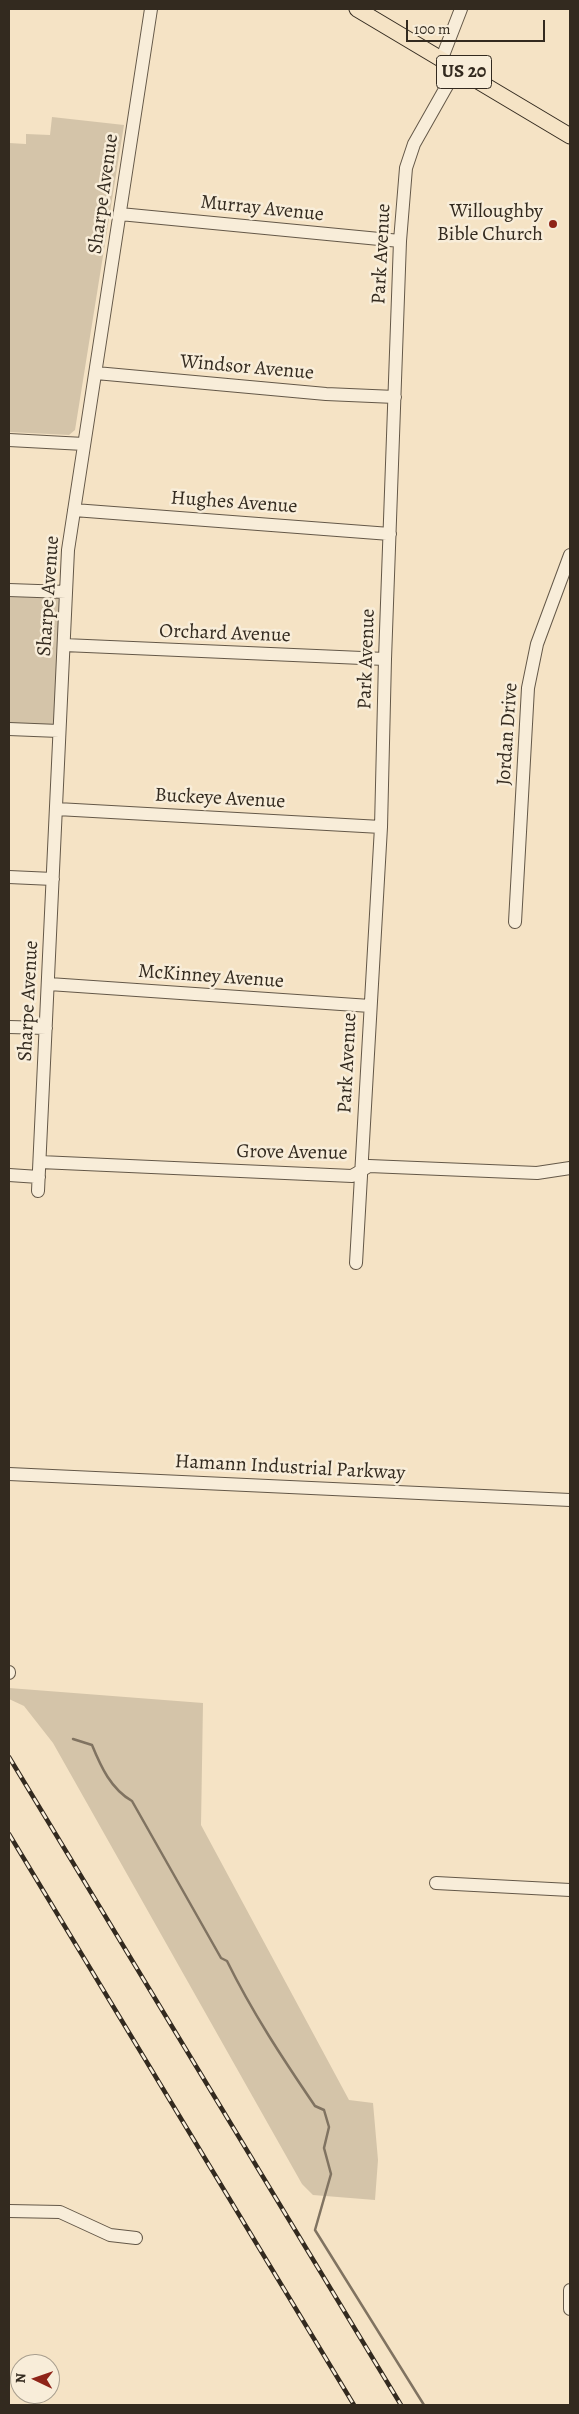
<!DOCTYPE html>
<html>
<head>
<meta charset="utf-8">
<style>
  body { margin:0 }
  #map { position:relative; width:579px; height:2414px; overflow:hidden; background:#f5e3c5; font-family:Alegreya,serif }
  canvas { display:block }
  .frame { position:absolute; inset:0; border:10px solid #332a1f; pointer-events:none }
  .north { position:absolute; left:10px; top:2354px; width:50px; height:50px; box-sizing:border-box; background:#f8edd9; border:1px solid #a99f8f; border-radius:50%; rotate:273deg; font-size:14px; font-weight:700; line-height:20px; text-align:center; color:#332a1f }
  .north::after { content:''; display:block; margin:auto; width:18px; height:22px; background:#8f2418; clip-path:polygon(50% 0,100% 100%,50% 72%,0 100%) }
  .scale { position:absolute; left:406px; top:20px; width:139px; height:22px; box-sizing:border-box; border:2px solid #332a1f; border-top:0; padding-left:6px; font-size:15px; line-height:18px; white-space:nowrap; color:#332a1f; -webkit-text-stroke:4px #f8edd9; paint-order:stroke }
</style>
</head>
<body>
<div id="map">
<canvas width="579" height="2414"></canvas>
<div class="frame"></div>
<div class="north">N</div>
<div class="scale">100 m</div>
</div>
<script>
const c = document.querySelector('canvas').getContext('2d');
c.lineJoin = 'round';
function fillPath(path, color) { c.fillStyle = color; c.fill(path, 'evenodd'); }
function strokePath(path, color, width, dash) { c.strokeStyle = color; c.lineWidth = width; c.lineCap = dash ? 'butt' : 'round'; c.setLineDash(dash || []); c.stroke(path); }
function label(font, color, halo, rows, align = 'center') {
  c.font = font + ' Alegreya,serif'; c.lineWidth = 5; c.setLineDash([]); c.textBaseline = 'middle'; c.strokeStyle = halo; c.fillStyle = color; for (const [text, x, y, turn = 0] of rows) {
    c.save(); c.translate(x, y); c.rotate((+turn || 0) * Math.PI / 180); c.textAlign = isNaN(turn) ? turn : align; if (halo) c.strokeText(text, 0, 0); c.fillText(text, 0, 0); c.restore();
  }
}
const green = new Path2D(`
  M 52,117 L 124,125 L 75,430 L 69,435 L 9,432 L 9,143 L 26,144 L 26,134 L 50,135 Z
  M 9,595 L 60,597 L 54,726 L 9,724 Z
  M 9,1688 L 203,1703 L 201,1825 L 349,2100 L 373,2103 L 378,2160 L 375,2200 L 313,2195 L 302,2184 L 53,1743 L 24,1706 L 9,1699 Z`);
const stream = new Path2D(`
  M 73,1739 L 92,1745 C 101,1767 111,1789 132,1801 L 221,1958 L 227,1961 C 252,2012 283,2059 315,2106 L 324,2110 L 329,2127 L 324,2148 L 331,2174 L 315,2230 L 424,2405`);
const minor = new Path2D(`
  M 442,58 L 461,9
  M 120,214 L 400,241
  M 96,373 L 326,394 L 395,397
  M 9,440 L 84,444
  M 74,510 L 390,534
  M 9,590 L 66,592
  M 64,645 L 385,659
  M 9,729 L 59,731
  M 57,809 L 381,827
  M 9,877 L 53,879
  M 515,922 L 528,688 L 537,644 L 570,555
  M 49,984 L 370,1006
  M 9,1027 L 46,1028
  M 40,1162 L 352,1176 L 369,1166 L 537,1173 L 570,1168
  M 9,1175 L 39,1177
  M 38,1191 L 68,550 L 151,9
  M 356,1263 L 381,827 L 385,659 L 400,241 L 406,168 L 414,144 L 457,68
  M 9,1474 L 570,1500
  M 9,1672 L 9,1673
  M 436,1883 L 570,1890
  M 9,2211 L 60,2212 L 110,2235 L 136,2238
  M 570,2290 L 570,2309`);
const major = new Path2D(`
  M 357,9 L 570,136`);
const rail = new Path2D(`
  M 9,1757 L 401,2405
  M 9,1834 L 354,2405`);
const markers = [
  [553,224,5,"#8f2418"]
];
const shields = [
  [464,72,55]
];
const shieldNames = [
  ["US 20",464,72]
];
const streetNames = [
  ["Sharpe Avenue",104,194,-82],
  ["Murray Avenue",262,209,6],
  ["Park Avenue",382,254,-87],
  ["Windsor Avenue",247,368,5],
  ["Hughes Avenue",234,503,4],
  ["Sharpe Avenue",49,596,-86],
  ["Orchard Avenue",225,634,2],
  ["Park Avenue",367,659,-88],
  ["Jordan Drive",508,734,-86],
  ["Buckeye Avenue",220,799,3],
  ["McKinney Avenue",211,977,4],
  ["Sharpe Avenue",29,1001,-87],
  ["Park Avenue",348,1063,-87],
  ["Grove Avenue",292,1153,1],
  ["Hamann Industrial Parkway",290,1468,3]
];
const poiNames = [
  ["Willoughby",543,212],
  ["Bible Church",543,235]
];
fillPath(green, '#d4c4a9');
strokePath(stream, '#807361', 2.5);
strokePath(minor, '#645848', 14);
strokePath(major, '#332a1f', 17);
strokePath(minor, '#f8edd9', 12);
strokePath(major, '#f5e3c5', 15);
strokePath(rail, '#332a1f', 4.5);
strokePath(rail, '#f8edd9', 2.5, [8]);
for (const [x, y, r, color] of markers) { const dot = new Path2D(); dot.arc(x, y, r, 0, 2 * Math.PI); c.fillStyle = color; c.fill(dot); strokePath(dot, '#f8edd9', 2); }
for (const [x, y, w] of shields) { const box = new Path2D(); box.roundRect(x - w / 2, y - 16.5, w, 33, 4); c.fillStyle = '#f8edd9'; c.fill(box); strokePath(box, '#332a1f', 1); }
label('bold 19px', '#332a1f', null, shieldNames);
label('20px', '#332a1f', '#f8edd9', streetNames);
label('20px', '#332a1f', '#f8edd9', poiNames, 'right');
</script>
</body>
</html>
